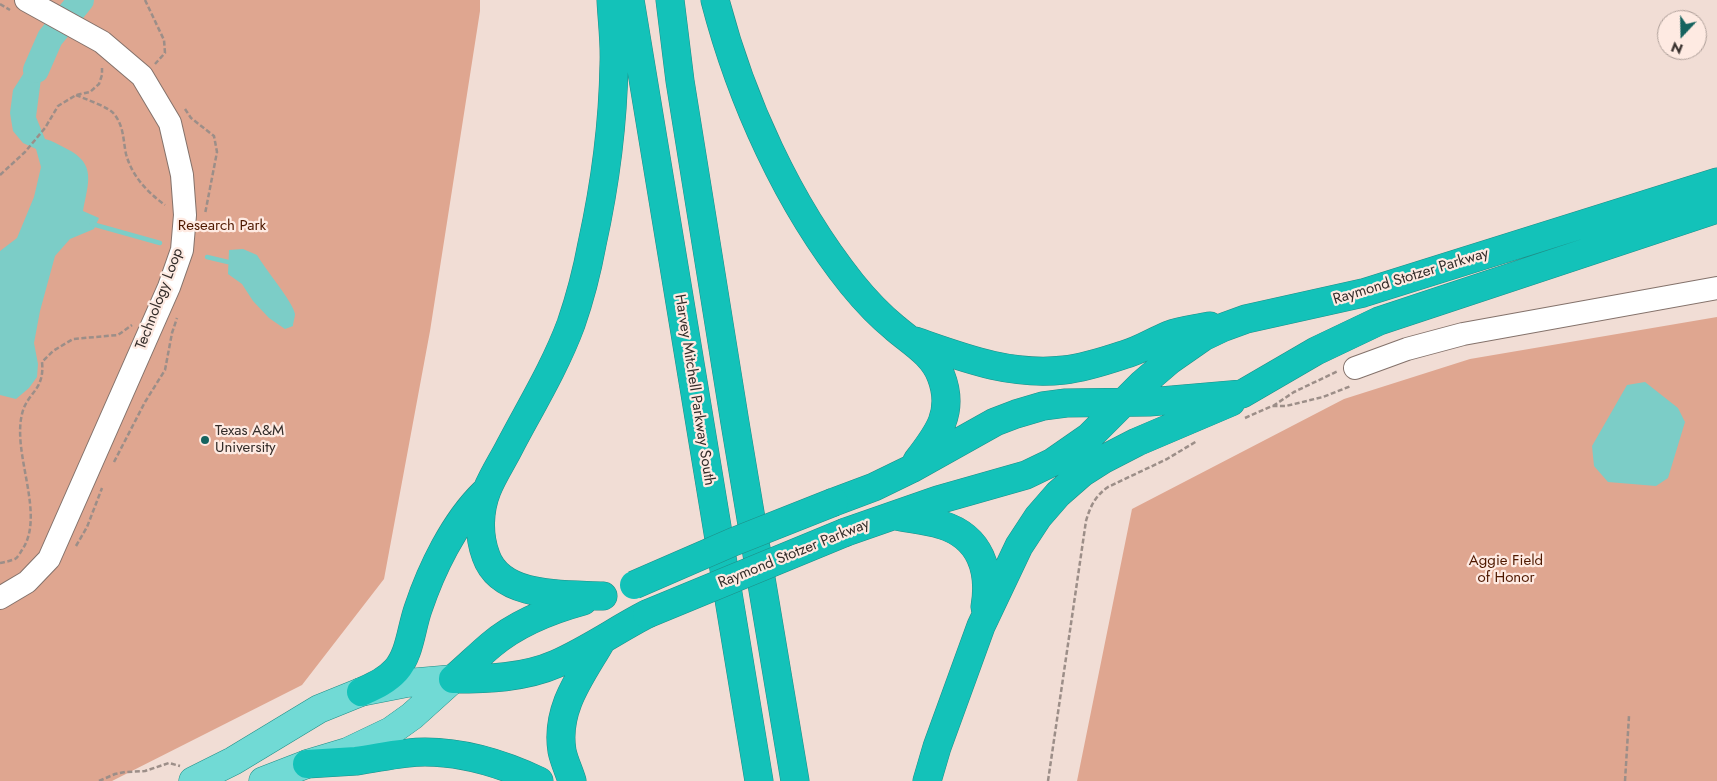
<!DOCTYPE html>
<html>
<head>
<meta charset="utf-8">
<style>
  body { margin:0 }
  #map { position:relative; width:1717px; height:781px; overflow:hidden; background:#f1ddd5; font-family:Jost,sans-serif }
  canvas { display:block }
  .north { position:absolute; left:1657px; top:10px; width:50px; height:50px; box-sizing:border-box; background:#feeae2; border:1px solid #ad9e98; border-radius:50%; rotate:201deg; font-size:14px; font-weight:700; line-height:20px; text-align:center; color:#342d2a }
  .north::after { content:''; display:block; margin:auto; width:18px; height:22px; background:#15635f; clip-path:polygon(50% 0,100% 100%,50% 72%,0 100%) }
</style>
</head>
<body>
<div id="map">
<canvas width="1717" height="781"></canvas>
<div class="north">N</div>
</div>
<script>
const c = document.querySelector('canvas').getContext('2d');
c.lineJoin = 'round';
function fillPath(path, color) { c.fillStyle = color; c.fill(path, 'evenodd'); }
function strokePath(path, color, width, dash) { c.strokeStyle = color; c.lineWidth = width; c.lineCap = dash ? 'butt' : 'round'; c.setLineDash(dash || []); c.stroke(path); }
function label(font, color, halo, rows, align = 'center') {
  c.font = font + ' Jost,sans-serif'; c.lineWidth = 4.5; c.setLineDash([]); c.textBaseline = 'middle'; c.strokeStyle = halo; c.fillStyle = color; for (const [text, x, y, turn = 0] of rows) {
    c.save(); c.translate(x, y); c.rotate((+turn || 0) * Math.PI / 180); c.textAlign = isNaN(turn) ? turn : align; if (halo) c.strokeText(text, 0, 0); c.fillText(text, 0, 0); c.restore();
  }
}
const green = new Path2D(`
  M 0,0 L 480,0 L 480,11 L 430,331 L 384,579 L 302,685 L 112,781 L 0,781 Z
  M 1717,317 L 1717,781 L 1077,781 L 1132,509 L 1344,399 L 1470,359 Z`);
const water = new Path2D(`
  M 41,34 L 54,41 L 42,71 L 36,117 L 45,139 C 53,141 59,145 67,149 C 97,164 88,183 83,211 L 99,218 L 94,229 L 70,239 L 55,256 L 40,311 L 34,343 L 38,364 L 37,377 L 29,388 L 16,399 L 0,395 L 0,251 L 17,238 L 34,197 L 41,167 L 36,149 L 23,143 L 13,131 L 10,113 L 13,90 L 29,65 Z
  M 243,249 L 257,255 C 265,269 293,302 295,314 C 295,317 293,323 293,326 L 285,329 L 269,318 L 253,301 L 242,284 L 228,274 L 229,250 Z
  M 1645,382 L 1678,408 L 1685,422 L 1668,478 L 1656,486 L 1608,482 L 1594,466 L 1592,446 L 1627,385 Z`);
const stream = new Path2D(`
  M 92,224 L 160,243
  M 207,257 L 228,262`);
const river = new Path2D(`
  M 36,70 L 50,38 L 81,0`);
const path = new Path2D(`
  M 145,0 L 164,40 L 165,53 L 155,64
  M 0,4 L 10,10
  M 76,95 C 85,99 109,107 114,114 C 124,126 123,140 126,154 C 132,176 147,192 165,205
  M 185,109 L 191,118 L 214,136 L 217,152 L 205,214
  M 0,175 L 25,152 L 45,128 L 58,106 L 76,95 L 90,92 L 99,84 L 102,75 L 102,68
  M 1273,406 L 1294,392 L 1338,371
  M 1245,418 L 1272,406 L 1286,406 L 1323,397 L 1351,386
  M 114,462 L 145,402 L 165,370 L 172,333 L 177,318
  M 76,546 L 87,527 L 102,488
  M 0,563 C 5,562 10,561 15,559 C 18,557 20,553 22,550 C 46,515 12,455 22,414 C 27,392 45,391 42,362 L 53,351 L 73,339 L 118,335 L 132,325
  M 99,781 L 115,774 L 125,772 L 145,771 L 169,763 L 180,766
  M 1048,781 L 1086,521 C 1090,507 1095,496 1108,487 L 1167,459 L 1197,441
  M 1625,781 L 1629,716`);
const minor = new Path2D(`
  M 1355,368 L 1407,349 L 1463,334 L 1717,288
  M 0,598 L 27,582 L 49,559 L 169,287 L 182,250 L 185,215 L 182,175 L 170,123 L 142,76 L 102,42 L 26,0`);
const major = new Path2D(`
  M 193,781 L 233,761 L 319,709 L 361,692 L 407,683 L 453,679
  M 263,781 L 307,764 L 347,752 L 391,731 L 412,716 L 453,679`);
const highway = new Path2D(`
  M 630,0 L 759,781
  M 670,0 L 680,81 L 735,423 L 795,781
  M 715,0 C 741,100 788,204 852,284 C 865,300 879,315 895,328 C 911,342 933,354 941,376 C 955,412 938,434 917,461
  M 915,341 C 964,358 1010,376 1064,370 C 1084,368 1105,361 1123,355 C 1139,351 1154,341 1169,335 C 1182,330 1197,329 1210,326
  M 834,502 L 874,487 L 911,469 L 995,422 L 1016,414 L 1043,406 L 1066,403 L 1149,402 L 1242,394 L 1316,351 L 1379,321 L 1717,209
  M 896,516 C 911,519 927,520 942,525 C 981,537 991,571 985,607
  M 846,532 L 938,500 L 1026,475 L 1053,462 L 1089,437 L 1142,384 L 1170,360 L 1203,337 L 1224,327 L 1246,319 L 1363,293 L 1717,182
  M 603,596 C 566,594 501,599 486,556 C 478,535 479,510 487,490 C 493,475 503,460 510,446 C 531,406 555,367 571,324 C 580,298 587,271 592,244 C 605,185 613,125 614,64 C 615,43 612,21 611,0
  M 453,679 C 487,679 524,678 556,664 C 588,650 616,630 647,614
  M 453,679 C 466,668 478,656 491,645 C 517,623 550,610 583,601
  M 361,692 C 374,686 386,681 396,670 C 410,654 411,629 418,609 C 431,570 454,522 484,493
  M 307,764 C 323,763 340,762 356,761 C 379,758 401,752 425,752 C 465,752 503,764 539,781
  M 572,781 C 569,771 564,761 562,751 C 555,708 582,675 602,640
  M 927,781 L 937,747 L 981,626 L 1019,546 L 1038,517 L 1058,494 L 1082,473 L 1104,459 L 1137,442 L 1231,402`);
const highwayBridge = new Path2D(`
  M 634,585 L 733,542 L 834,502
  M 647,614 L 846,532`);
const markers = [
  [205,440,5,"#15635f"]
];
const parkNames = [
  ["Research Park",222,226],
  ["Aggie Field",1506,561],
  ["of Honor",1506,578]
];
const streetNames = [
  ["Raymond Stotzer Parkway",1411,277,-17],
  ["Technology Loop",160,299,-69],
  ["Harvey Mitchell Parkway South",694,390,81],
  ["Raymond Stotzer Parkway",794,554,-22]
];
const poiNames = [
  ["Texas A&M",215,431],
  ["University",215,448]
];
fillPath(green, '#dfa690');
fillPath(water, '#7ccdc7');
strokePath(stream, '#7ccdc7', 4.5);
strokePath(river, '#7ccdc7', 26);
strokePath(minor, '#84726b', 24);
strokePath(major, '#1f8e87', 29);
strokePath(highway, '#1f8e87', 29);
strokePath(path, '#9c8e88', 2.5, [5, 2.5]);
strokePath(minor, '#fff', 22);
strokePath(major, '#71dad5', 28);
strokePath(highway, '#13c2b9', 28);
strokePath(highwayBridge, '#1f8e87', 29, []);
strokePath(highwayBridge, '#13c2b9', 28);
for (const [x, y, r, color] of markers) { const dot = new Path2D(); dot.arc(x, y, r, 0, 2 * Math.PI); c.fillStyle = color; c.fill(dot); strokePath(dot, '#feeae2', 2); }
label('15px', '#4f1900', '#feeae2', parkNames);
label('15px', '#342d2a', '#feeae2', streetNames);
label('15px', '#342d2a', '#feeae2', poiNames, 'left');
</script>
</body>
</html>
